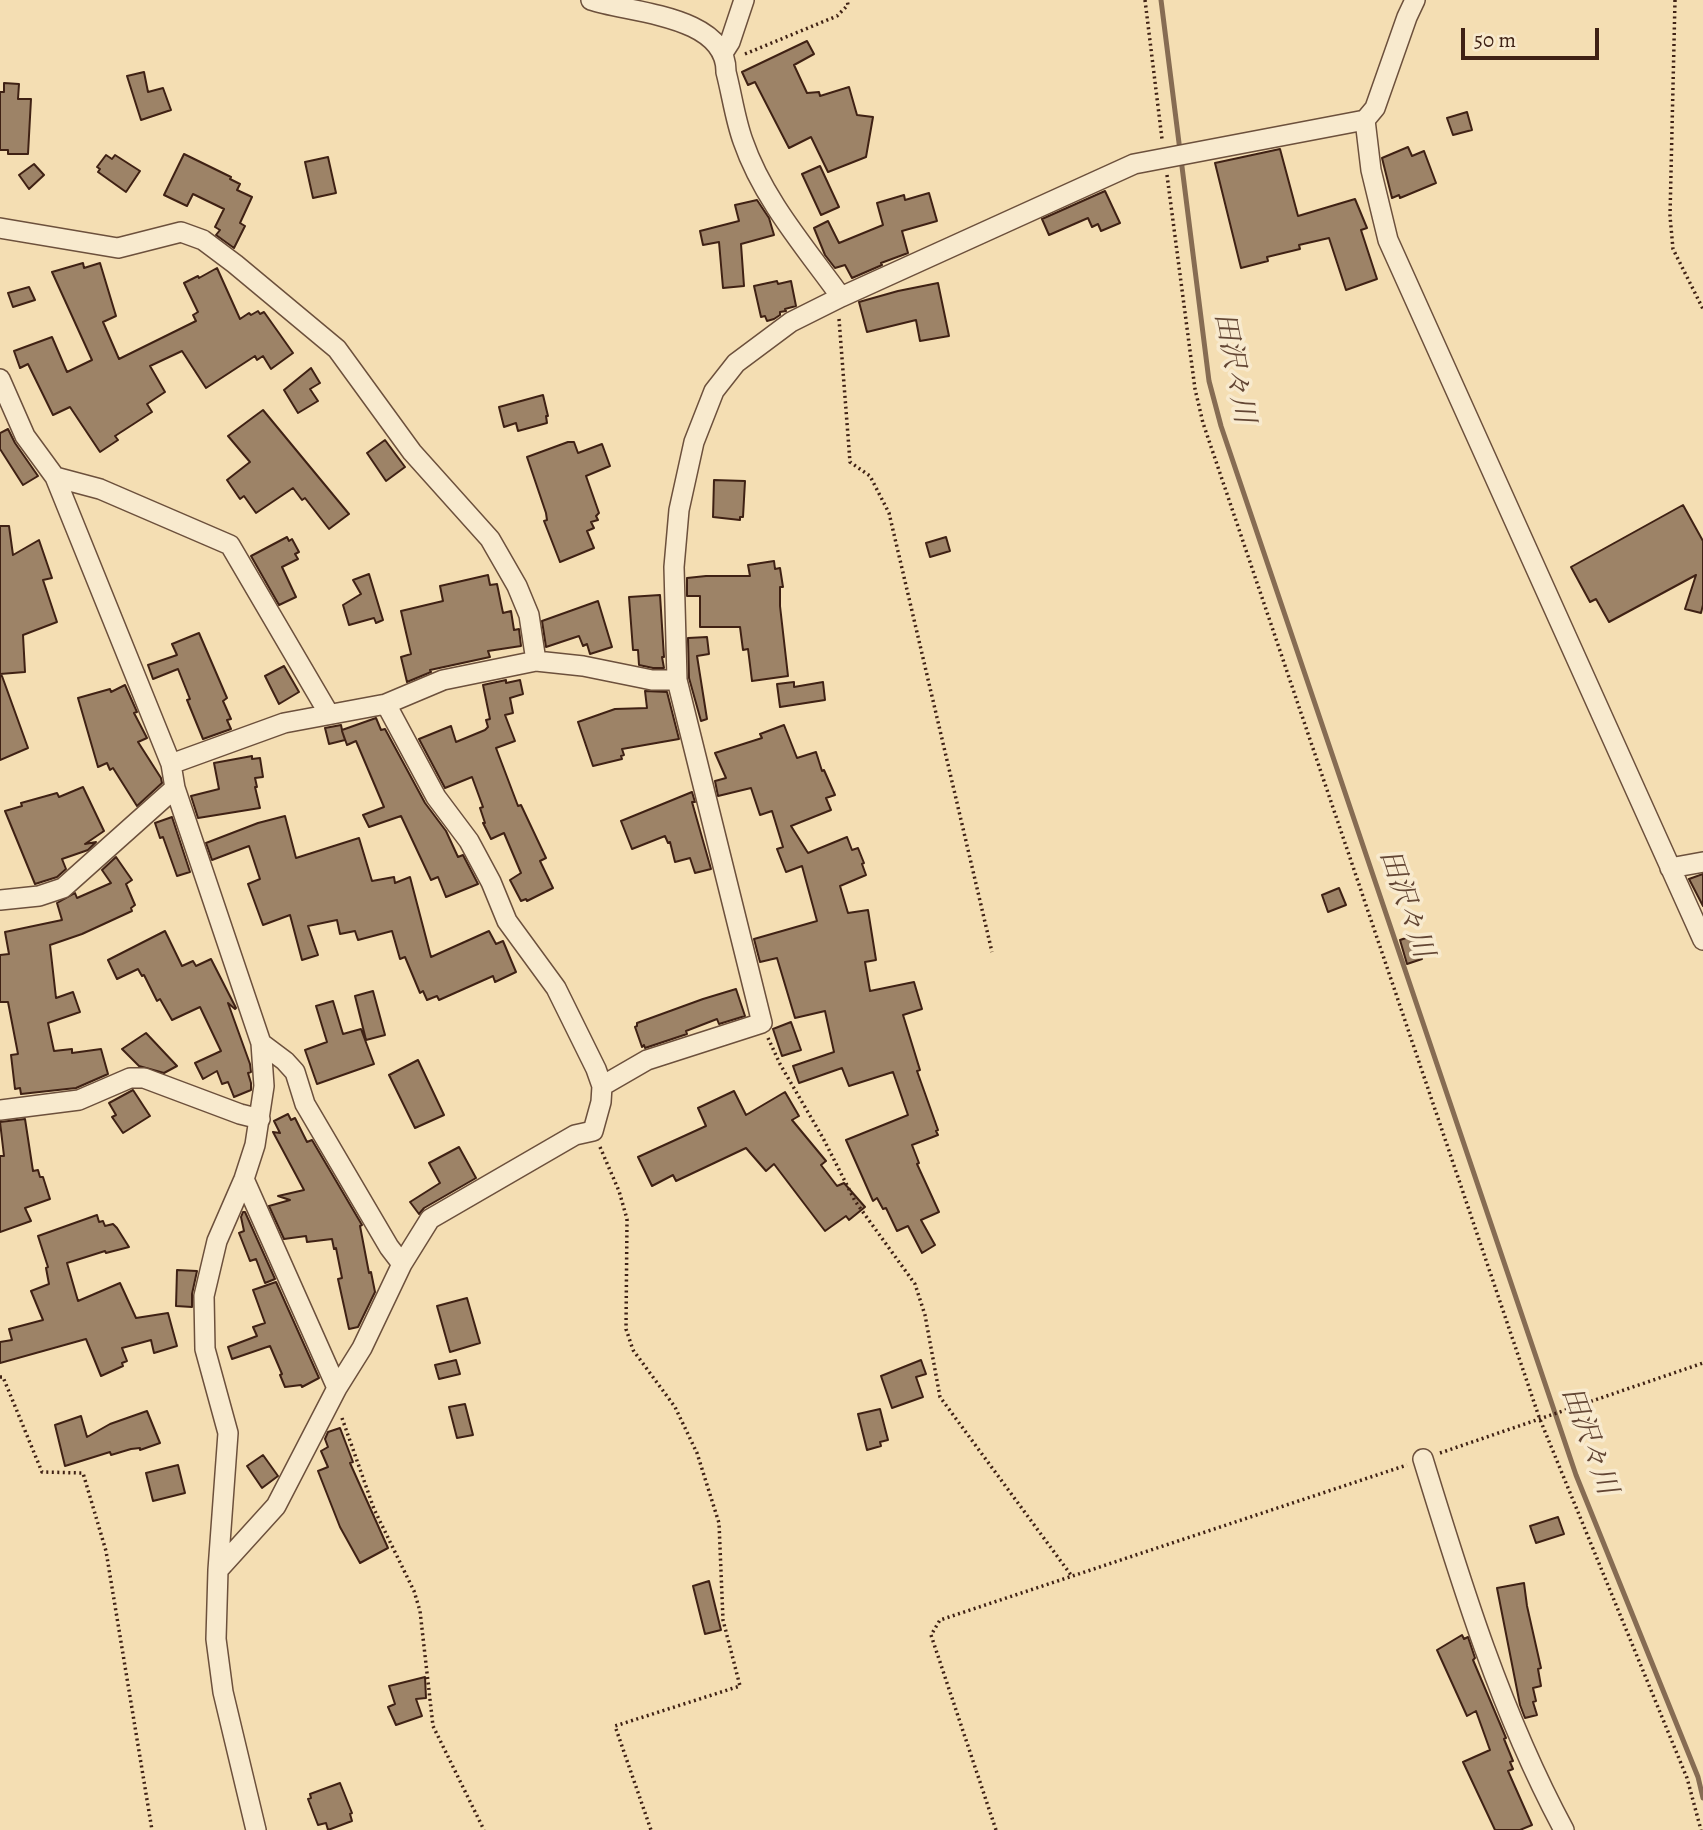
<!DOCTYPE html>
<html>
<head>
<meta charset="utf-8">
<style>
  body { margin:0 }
  #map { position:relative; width:1703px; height:1830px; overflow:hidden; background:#f4deb3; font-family:Alegreya,serif }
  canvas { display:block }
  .scale { position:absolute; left:1461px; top:28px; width:138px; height:32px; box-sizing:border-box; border:4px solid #3f2114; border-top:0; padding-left:9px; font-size:21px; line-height:24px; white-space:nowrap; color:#3f2114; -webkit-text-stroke:5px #f8eace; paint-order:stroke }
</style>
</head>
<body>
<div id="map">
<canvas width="1703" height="1830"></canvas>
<div class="scale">50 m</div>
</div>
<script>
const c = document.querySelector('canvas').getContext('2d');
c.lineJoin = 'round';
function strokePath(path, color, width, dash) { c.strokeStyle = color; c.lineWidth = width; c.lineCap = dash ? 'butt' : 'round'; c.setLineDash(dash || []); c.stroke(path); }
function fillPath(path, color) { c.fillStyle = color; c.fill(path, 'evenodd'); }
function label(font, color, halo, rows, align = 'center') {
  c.font = font + ' Alegreya,"Noto Serif JP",serif'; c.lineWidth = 7; c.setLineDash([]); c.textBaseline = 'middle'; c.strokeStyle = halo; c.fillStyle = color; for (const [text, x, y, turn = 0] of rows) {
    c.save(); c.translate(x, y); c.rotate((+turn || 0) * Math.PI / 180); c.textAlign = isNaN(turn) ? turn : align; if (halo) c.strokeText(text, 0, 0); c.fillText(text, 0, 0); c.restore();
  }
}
const stream = new Path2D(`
  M 1161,0 L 1209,381 L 1221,426 L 1576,1475 L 1698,1777 L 1703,1798`);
const building = new Path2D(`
  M 807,41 L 814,54 L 794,65 L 807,93 L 819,92 L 820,96 L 849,87 L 857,115 L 873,117 L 866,157 L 828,172 L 811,137 L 789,148 L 755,82 L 748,85 L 742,72 Z
  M 144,72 L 148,92 L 163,88 L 171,110 L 141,120 L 127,76 Z
  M 4,83 L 19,84 L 18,99 L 31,99 L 28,154 L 8,154 L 8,150 L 0,150 L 0,92 L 4,92 Z
  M 1467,112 L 1472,130 L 1453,135 L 1447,118 Z
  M 1408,147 L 1412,156 L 1424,151 L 1436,183 L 1400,198 L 1399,195 L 1392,198 L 1382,158 Z
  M 1280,149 L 1298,216 L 1355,199 L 1367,228 L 1361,230 L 1377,279 L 1346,290 L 1329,238 L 1299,245 L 1300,249 L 1267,257 L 1268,261 L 1241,268 L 1215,163 Z
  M 184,154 L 231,177 L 230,179 L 240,184 L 237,190 L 252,197 L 240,223 L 245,226 L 234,248 L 216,235 L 220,230 L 215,227 L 224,209 L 193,194 L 187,206 L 164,195 Z
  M 106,155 L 112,159 L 115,155 L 140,171 L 126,192 L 98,172 L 100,169 L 97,167 Z
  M 328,157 L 336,193 L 313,198 L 305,162 Z
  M 34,164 L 44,175 L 29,189 L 19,175 Z
  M 820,166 L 839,207 L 821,215 L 802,174 Z
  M 1105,191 L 1120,223 L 1101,231 L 1098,224 L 1092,227 L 1088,218 L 1049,235 L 1042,219 Z
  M 929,193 L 937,221 L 902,231 L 908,253 L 881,263 L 882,265 L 852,278 L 845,265 L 835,268 L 825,255 L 814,228 L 828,221 L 839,243 L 883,225 L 877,203 L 904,195 L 905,200 Z
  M 757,200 L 769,218 L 774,235 L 741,244 L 744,286 L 723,288 L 719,242 L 703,245 L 700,231 L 739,221 L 735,205 Z
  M 83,263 L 84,268 L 100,263 L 116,316 L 103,322 L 119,359 L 196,321 L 193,315 L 198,312 L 184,283 L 198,276 L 199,278 L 217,268 L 240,319 L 249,313 L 251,315 L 258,311 L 260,314 L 264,312 L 293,353 L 271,369 L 263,356 L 257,360 L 255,356 L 206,388 L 182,351 L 150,366 L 165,392 L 147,404 L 152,412 L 115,436 L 118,440 L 100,452 L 70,407 L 53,415 L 28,364 L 20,368 L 14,351 L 52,337 L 67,372 L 92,360 L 52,272 Z
  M 777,281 L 778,284 L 791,281 L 796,306 L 785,309 L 786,311 L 780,312 L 780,315 L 774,319 L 767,321 L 765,316 L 761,317 L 754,286 Z
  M 938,283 L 949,336 L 920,341 L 916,320 L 867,332 L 859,302 L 898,291 Z
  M 29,287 L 35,300 L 13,307 L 8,293 Z
  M 311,368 L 320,383 L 310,389 L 318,401 L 298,413 L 284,390 Z
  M 543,395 L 548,416 L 546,416 L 547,423 L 518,431 L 516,423 L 504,427 L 499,407 Z
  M 263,410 L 349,514 L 329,529 L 305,498 L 302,500 L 293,488 L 256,513 L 244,496 L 240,499 L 227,480 L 250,462 L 228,436 Z
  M 8,429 L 15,443 L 38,476 L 23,485 L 0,449 L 0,433 Z
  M 385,440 L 405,467 L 386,481 L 367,453 Z
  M 568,442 L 574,442 L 578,453 L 602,444 L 610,466 L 586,476 L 599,513 L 596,516 L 598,520 L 591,522 L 594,528 L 587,531 L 594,548 L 560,562 L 544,521 L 547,520 L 546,513 L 527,457 Z
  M 714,480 L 745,481 L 743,517 L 740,517 L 740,520 L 713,517 Z
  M 1683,505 L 1703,541 L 1703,605 L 1701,613 L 1685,609 L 1696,575 L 1609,622 L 1596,599 L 1590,602 L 1571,567 Z
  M 0,526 L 9,526 L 13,555 L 39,540 L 52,578 L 43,580 L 57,622 L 23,635 L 25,672 L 0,674 Z
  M 287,537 L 289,541 L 292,539 L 299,552 L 295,554 L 298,559 L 282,567 L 296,597 L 279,605 L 251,556 Z
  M 946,537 L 950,551 L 930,557 L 926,543 Z
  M 774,561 L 775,569 L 780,568 L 783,587 L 780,587 L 780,606 L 788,676 L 752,681 L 748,649 L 743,650 L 740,627 L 700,627 L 700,596 L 687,596 L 687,578 L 706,576 L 750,576 L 748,565 Z
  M 369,574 L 383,620 L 376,623 L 374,618 L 349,625 L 343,605 L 361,594 L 353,580 Z
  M 488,575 L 490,585 L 497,584 L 503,613 L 511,611 L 514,630 L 519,629 L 521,646 L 488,651 L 490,657 L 430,670 L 431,672 L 407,682 L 401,657 L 411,654 L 401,611 L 443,601 L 440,586 Z
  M 660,595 L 664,657 L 662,657 L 664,668 L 653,668 L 639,665 L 638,650 L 633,650 L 629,597 Z
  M 598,601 L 612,647 L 590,654 L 587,644 L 583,646 L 579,636 L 546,647 L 542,621 Z
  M 199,633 L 227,698 L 223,701 L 231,719 L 227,720 L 231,729 L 203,739 L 187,700 L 190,699 L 178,669 L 153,679 L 148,665 L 177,655 L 172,644 Z
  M 707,637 L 709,654 L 697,656 L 707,719 L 701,721 L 689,678 L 688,638 Z
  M 284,666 L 299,692 L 279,704 L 265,676 Z
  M 0,676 L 2,676 L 28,748 L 0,760 Z
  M 506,680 L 506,683 L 520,680 L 523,694 L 510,698 L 513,713 L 505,715 L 515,741 L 496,748 L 518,806 L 521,805 L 546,858 L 540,861 L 553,888 L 527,901 L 526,899 L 521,901 L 510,880 L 521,873 L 504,833 L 491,839 L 483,823 L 485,823 L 480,808 L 483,807 L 472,777 L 445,788 L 419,739 L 451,726 L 456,742 L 485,730 L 488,727 L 486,720 L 490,719 L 483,685 Z
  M 794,682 L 794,687 L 823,682 L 825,700 L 780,707 L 777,684 Z
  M 125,685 L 137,712 L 134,713 L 147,738 L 138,742 L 161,778 L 162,783 L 137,806 L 113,768 L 110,770 L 107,763 L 98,767 L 78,698 L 110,689 L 111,692 Z
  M 645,691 L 667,692 L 679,739 L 622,749 L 624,755 L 621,756 L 622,759 L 593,766 L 578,722 L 615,709 L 647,708 Z
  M 376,718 L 381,730 L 385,729 L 425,803 L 446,831 L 458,857 L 463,855 L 478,884 L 446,897 L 438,877 L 431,880 L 401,816 L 369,827 L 363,815 L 384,807 L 356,741 L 347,745 L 342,731 L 345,740 L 329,744 L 325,728 L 341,725 L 342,730 Z
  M 784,725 L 797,758 L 816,752 L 822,771 L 824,770 L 835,795 L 826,798 L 831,810 L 791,826 L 808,853 L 847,837 L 852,850 L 858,848 L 864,863 L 862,864 L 866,875 L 840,886 L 848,913 L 868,910 L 876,960 L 865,962 L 870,991 L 914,982 L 922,1009 L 903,1015 L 920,1070 L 917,1071 L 938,1130 L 936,1131 L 938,1135 L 912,1145 L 919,1163 L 917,1164 L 939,1212 L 921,1220 L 935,1245 L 922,1253 L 908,1226 L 897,1231 L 886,1208 L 883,1209 L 877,1198 L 873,1201 L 846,1140 L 908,1115 L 893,1072 L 849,1086 L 842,1068 L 799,1083 L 793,1066 L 834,1052 L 825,1011 L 795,1018 L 777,958 L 760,962 L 754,939 L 817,921 L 802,866 L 786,872 L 777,849 L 783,847 L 772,811 L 760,815 L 751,788 L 718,796 L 715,781 L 726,778 L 715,753 L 762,738 L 760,734 Z
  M 252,756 L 252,759 L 260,758 L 263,777 L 255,778 L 257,787 L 255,787 L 260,808 L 198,818 L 191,796 L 219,789 L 214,763 Z
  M 83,787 L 104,831 L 85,844 L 96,842 L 88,850 L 62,859 L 66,869 L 57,877 L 35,884 L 5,811 L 22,806 L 21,803 L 57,793 L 59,797 Z
  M 692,792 L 695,802 L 692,802 L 711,869 L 695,873 L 690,858 L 675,862 L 670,842 L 668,843 L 665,836 L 632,849 L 621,821 Z
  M 285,816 L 296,858 L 359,838 L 372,881 L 394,877 L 395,883 L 410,877 L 431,957 L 489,931 L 496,944 L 503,941 L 516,972 L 495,982 L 493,976 L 439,1000 L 437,996 L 427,1000 L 423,991 L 420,993 L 405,957 L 400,959 L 392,931 L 358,940 L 355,931 L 340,934 L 337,920 L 308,926 L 318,955 L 302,960 L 290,915 L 263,925 L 248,884 L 260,879 L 249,846 L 212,860 L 206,843 L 258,823 Z
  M 172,817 L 190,872 L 177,876 L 163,837 L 160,838 L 155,823 Z
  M 116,857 L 132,880 L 126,884 L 135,905 L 131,908 L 132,911 L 82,934 L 50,945 L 56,998 L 73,992 L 80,1012 L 48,1023 L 54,1051 L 72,1049 L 72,1053 L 101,1049 L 108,1074 L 76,1088 L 21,1094 L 20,1088 L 15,1089 L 11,1055 L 18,1054 L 8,1002 L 0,1002 L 0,955 L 9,954 L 5,932 L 62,920 L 57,903 L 75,893 L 77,898 L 111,883 L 102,870 Z
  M 1703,874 L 1703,906 L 1689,879 Z
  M 1339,888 L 1346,905 L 1328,912 L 1322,895 Z
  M 165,931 L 182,966 L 193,961 L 196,966 L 211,959 L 236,1008 L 235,1009 L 228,1003 L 250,1064 L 251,1072 L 248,1073 L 251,1083 L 251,1090 L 234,1097 L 228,1082 L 222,1084 L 217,1071 L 203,1079 L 195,1063 L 221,1051 L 200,1007 L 172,1020 L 160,999 L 157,1001 L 144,975 L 142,976 L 138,969 L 117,979 L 108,960 Z
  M 1415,935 L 1422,959 L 1407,964 L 1400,940 Z
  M 736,989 L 745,1016 L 719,1024 L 717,1019 L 686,1031 L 687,1034 L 645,1048 L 644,1045 L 642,1047 L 635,1027 L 637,1026 L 637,1023 L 703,999 Z
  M 373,991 L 385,1035 L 366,1040 L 355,996 Z
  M 333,1001 L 343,1034 L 361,1029 L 374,1064 L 317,1084 L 305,1050 L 327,1042 L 316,1006 Z
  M 791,1022 L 801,1050 L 782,1056 L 773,1029 Z
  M 146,1033 L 177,1066 L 164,1073 L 139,1066 L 122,1049 Z
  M 418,1060 L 444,1115 L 415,1128 L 389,1075 Z
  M 133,1090 L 150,1116 L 123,1133 L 112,1117 L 116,1115 L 109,1103 Z
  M 734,1091 L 746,1115 L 785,1092 L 799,1116 L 792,1120 L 826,1161 L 821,1165 L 837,1186 L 844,1183 L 865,1207 L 849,1220 L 846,1216 L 825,1231 L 774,1164 L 766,1171 L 746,1148 L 676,1181 L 673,1175 L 652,1186 L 638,1157 L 706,1126 L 698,1108 Z
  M 288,1114 L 291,1120 L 295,1118 L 307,1142 L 312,1140 L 362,1225 L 360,1226 L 369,1273 L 371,1272 L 375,1292 L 358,1327 L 349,1329 L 338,1279 L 342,1278 L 336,1248 L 334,1249 L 332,1239 L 307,1242 L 306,1236 L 284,1239 L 269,1206 L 290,1200 L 278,1196 L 304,1190 L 273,1132 L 280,1133 L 274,1121 Z
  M 25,1119 L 33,1171 L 38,1170 L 40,1177 L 43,1177 L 50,1199 L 25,1208 L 31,1221 L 0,1232 L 0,1156 L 4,1156 L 0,1122 Z
  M 459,1147 L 476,1178 L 424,1208 L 419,1214 L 410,1202 L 440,1183 L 429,1163 Z
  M 243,1212 L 245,1212 L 275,1279 L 265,1283 L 256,1259 L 250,1261 L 239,1233 L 244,1231 L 241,1217 Z
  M 97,1215 L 99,1222 L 103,1221 L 105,1226 L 113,1224 L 117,1228 L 129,1247 L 106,1253 L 105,1251 L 67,1263 L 78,1301 L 120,1283 L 136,1318 L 168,1313 L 177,1346 L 154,1353 L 151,1340 L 122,1348 L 127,1361 L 122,1363 L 123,1366 L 101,1376 L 86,1339 L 0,1363 L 0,1342 L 12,1340 L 9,1329 L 43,1320 L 31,1291 L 49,1284 L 46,1268 L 48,1267 L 38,1236 Z
  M 177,1270 L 197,1271 L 192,1294 L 192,1307 L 176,1306 Z
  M 276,1282 L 319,1378 L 302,1387 L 301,1385 L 285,1387 L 280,1375 L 282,1374 L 270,1346 L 232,1359 L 228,1347 L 257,1336 L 253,1327 L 265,1323 L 253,1290 Z
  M 467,1298 L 480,1343 L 450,1352 L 437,1306 Z
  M 456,1360 L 460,1374 L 439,1379 L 435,1365 Z
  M 921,1360 L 926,1374 L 916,1377 L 923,1397 L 892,1408 L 881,1376 Z
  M 465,1404 L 473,1435 L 457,1438 L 449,1407 Z
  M 880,1409 L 888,1440 L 880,1442 L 881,1446 L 867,1450 L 858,1414 Z
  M 147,1411 L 160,1443 L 140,1450 L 140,1448 L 131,1449 L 111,1455 L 110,1452 L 65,1466 L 55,1425 L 81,1416 L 87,1437 L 110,1424 Z
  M 340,1428 L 353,1462 L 350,1463 L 388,1548 L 360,1563 L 340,1527 L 318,1471 L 328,1467 L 321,1451 L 328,1447 L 325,1439 L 328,1432 Z
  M 263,1455 L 278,1476 L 262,1488 L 247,1466 Z
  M 178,1465 L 185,1493 L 153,1501 L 146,1473 Z
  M 1558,1517 L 1564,1534 L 1536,1543 L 1530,1526 Z
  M 709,1581 L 721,1630 L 705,1634 L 693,1586 Z
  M 1524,1583 L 1527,1606 L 1541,1668 L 1538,1669 L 1541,1686 L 1533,1688 L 1536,1701 L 1533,1702 L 1537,1715 L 1525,1718 L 1520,1705 L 1497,1588 Z
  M 1462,1635 L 1464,1639 L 1468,1637 L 1475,1658 L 1473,1660 L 1506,1738 L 1504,1739 L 1513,1761 L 1510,1762 L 1513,1769 L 1508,1771 L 1532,1825 L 1520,1830 L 1495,1830 L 1463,1762 L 1490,1750 L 1476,1711 L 1467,1716 L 1437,1650 Z
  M 425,1677 L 426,1698 L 416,1699 L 422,1716 L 396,1725 L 388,1707 L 395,1704 L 389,1686 Z
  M 340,1783 L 352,1813 L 350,1814 L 352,1821 L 328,1830 L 326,1823 L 318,1825 L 308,1799 L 311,1798 L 310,1794 Z`);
const path = new Path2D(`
  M 1145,0 L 1162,139
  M 1675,0 L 1670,216 L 1673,249 L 1703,309
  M 745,54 L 837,16 L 848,5 L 847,0
  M 1167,175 L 1195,389 L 1203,423 L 1539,1417 L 1687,1778 L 1701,1830
  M 839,319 L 850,462 L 870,476 L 889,513 L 992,952
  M 768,1038 L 780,1064 L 823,1138 L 855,1201 L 915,1284 L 925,1315 L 940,1397 L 1071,1575
  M 600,1147 L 619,1191 L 627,1219 L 626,1329 L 633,1350 L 675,1407 L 697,1453 L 719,1523 L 723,1620 L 740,1686 L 615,1726 L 651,1830
  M 0,1377 L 3,1377 L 42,1472 L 83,1473 L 106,1551 L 152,1830
  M 342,1418 L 374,1509 L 414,1591 L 420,1611 L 433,1726 L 484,1830
  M 1440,1453 L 1703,1363
  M 996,1830 L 931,1635 L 940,1620 L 1407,1465`);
const minor = new Path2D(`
  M 591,0 C 629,13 727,15 726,72 C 732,95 735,119 743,141 C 763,199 805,247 841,297
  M 723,53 L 730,42 L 744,0
  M 1365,120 L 1371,170 L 1388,240 L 1703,940
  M 0,228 L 118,248 L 181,232 L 203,240 L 235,264 L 337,349 L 412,452 L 490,539 L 517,586 L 529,615 L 536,661
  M 0,379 L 25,436 L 55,477 L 171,764 L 175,788 L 261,1043 L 264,1086 L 255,1145 L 244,1179 L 217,1241 L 204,1296 L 205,1349 L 228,1433 L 218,1570 L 216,1639 L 223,1692 L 256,1830
  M 55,477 L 100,489 L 230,545 L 329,714
  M 171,764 L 284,723 L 386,704 L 443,680 L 536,661 L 583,666 L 652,680 L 677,680
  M 1670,868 L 1703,862
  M 0,900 L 39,896 L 63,888 L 175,788
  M 261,1043 L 285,1061 L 295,1072 L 305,1104 L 389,1247 L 402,1264
  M 602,1086 L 647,1060 L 762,1023 L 677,680 L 674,567 L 679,510 L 694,442 L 714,391 L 736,363 L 791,322 L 841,297 L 1134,164 L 1365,120 L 1375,108 L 1407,17 L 1415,0
  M 0,1110 L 79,1100 L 130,1078 L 144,1078 L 240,1114 L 260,1119
  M 244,1179 L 337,1388
  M 1423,1459 C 1462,1586 1501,1713 1564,1830
  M 218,1570 L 276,1506 L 337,1388 L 362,1348 L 402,1264 L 430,1219 L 575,1135 L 593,1131 L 601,1102 L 602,1086 L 596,1069 L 556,988 L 507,921 L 491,882 L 469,841 L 436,797 L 386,704`);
const waterNames = [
  ["田沢々川",1233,368,79],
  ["田沢々川",1405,904,71],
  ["田沢々川",1588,1441,70]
];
strokePath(stream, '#866c53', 5);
fillPath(building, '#9d8367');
strokePath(building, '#3f2114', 2);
strokePath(minor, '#6c503c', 22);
strokePath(path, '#3f2114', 3.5, [2, 3.5]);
strokePath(minor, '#f8eace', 19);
label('italic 28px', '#634634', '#f8eace', waterNames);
</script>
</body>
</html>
